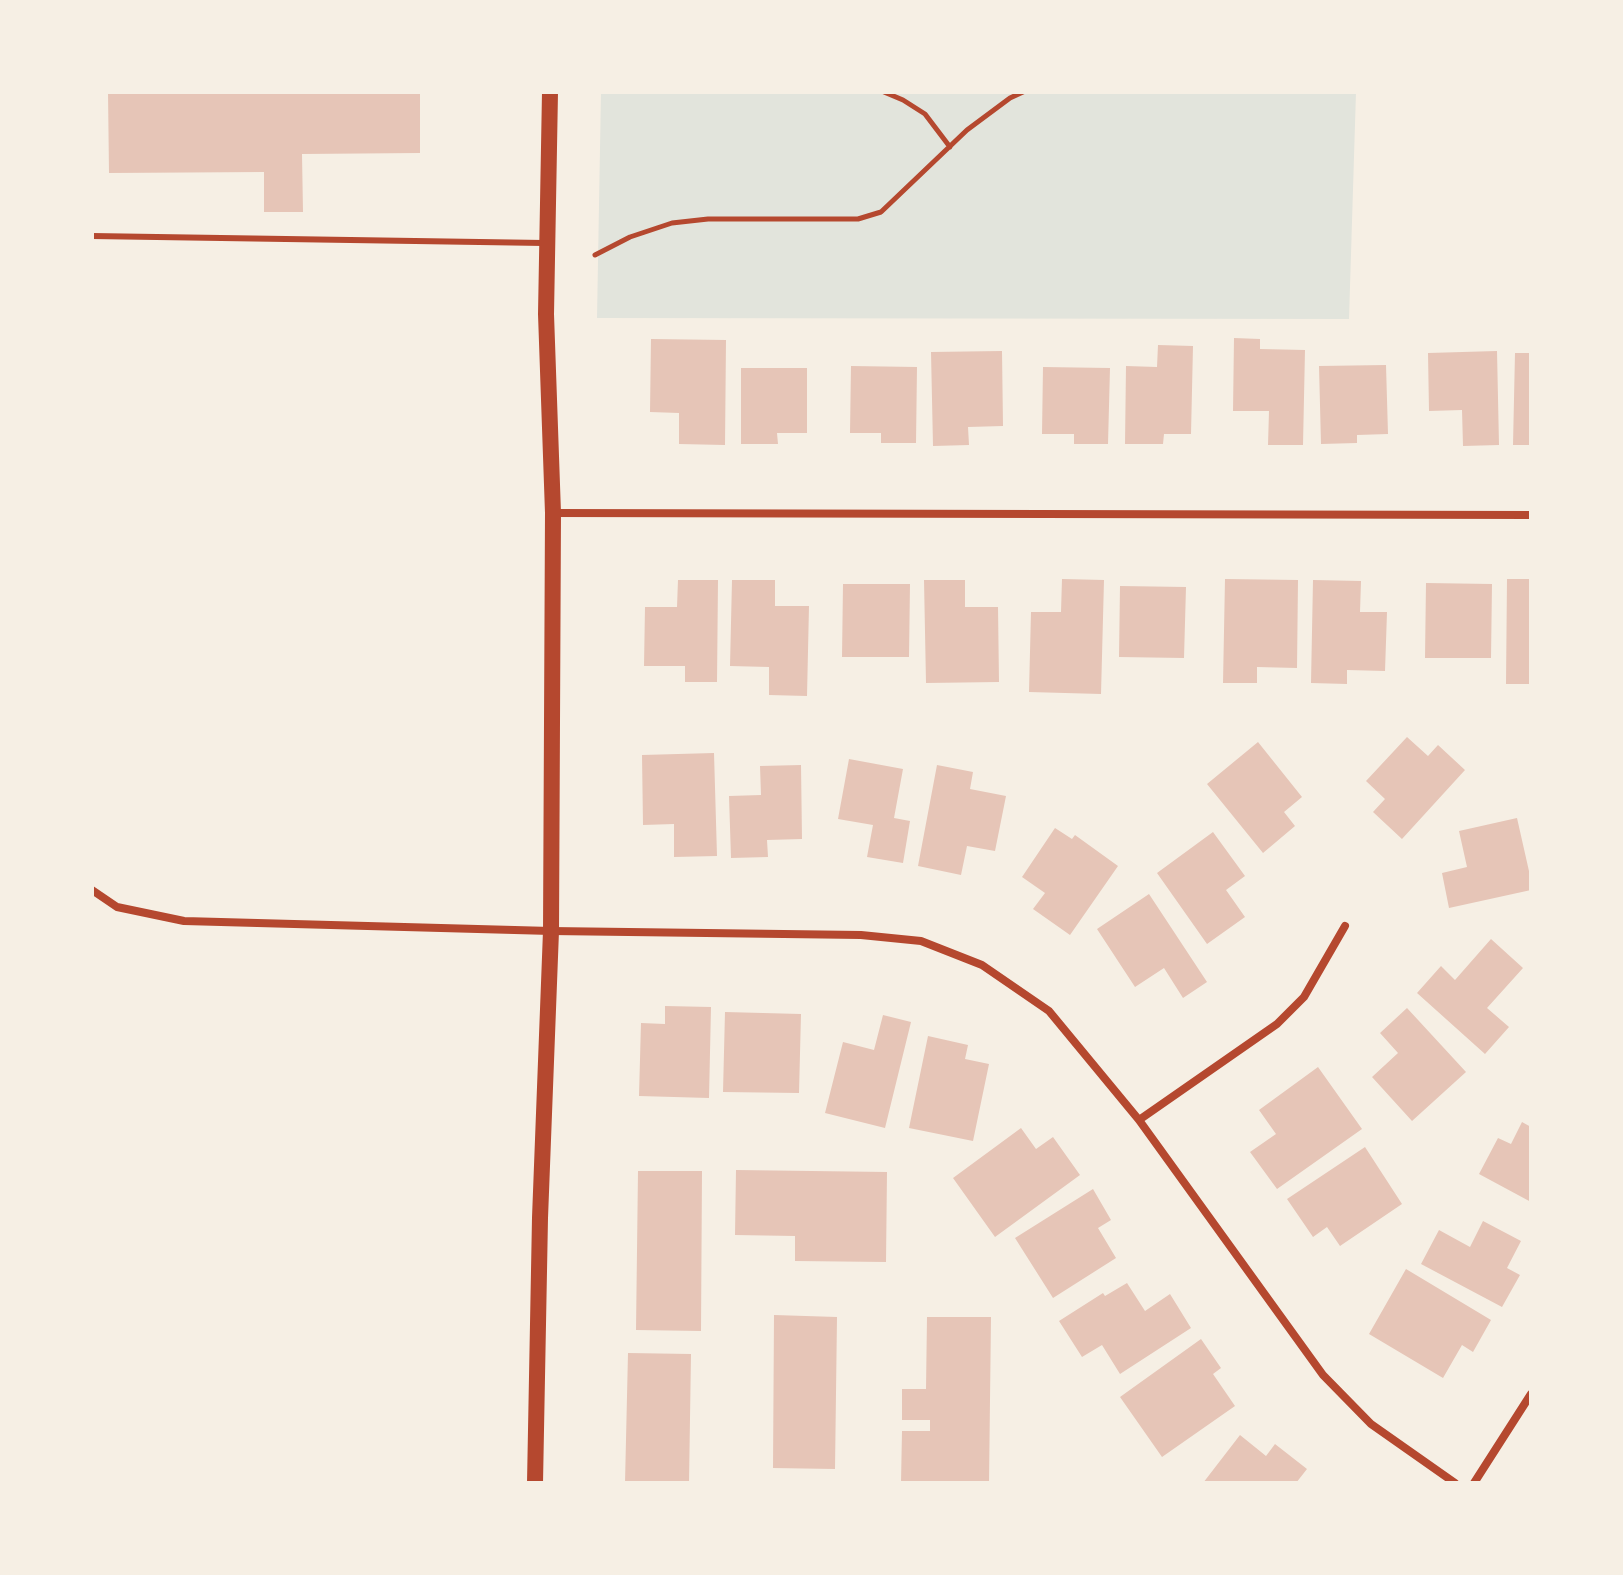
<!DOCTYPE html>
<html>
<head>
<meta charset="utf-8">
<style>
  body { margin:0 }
  #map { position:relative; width:1623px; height:1575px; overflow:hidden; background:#f6efe4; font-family:"Work Sans",sans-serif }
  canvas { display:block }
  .frame { position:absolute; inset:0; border:94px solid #f6efe4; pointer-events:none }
</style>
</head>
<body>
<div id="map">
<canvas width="1623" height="1575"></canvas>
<div class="frame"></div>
</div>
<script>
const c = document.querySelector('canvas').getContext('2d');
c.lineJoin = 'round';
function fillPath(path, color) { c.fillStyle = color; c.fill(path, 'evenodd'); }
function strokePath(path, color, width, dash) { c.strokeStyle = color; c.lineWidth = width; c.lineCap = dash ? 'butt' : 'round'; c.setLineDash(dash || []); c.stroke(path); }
const green = new Path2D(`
  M 601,92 L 1356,92 L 1349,319 L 597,318 Z`);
const building = new Path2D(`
  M 108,92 L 420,92 L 420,153 L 302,154 L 303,212 L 264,212 L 264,172 L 109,173 Z
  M 1234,338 L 1260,339 L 1260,349 L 1305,350 L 1303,445 L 1268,445 L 1269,411 L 1233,411 Z
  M 651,339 L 726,340 L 725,445 L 679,444 L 679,413 L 650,412 Z
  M 1158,345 L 1193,346 L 1191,434 L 1164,434 L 1163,444 L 1125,444 L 1126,366 L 1157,367 Z
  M 1002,351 L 1003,426 L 968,427 L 969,445 L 933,446 L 931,352 Z
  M 1497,351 L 1499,445 L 1463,446 L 1462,410 L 1429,411 L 1428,353 Z
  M 1515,353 L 1531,353 L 1531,445 L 1513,445 Z
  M 1386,365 L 1388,434 L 1357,435 L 1357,443 L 1321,444 L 1319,366 Z
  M 851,366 L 917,367 L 916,443 L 881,443 L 881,433 L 850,433 Z
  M 1043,367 L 1110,368 L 1108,444 L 1074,444 L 1074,434 L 1042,434 Z
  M 741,368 L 807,368 L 807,433 L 777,433 L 778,444 L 741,444 Z
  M 1062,579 L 1104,580 L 1101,694 L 1029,692 L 1031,612 L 1061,612 Z
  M 1225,579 L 1298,580 L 1297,668 L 1257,667 L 1257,683 L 1223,683 Z
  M 1507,579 L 1531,579 L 1531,684 L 1506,684 Z
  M 678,580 L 718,580 L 717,682 L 685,682 L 685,666 L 644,666 L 645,607 L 677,607 Z
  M 732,580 L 775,580 L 775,606 L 809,606 L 807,696 L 769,695 L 769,667 L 730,666 Z
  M 924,580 L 965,580 L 965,607 L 998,607 L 999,682 L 926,683 Z
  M 1313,580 L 1361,581 L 1360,612 L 1387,612 L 1385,671 L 1347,670 L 1347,684 L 1311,683 Z
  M 1426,583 L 1492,584 L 1491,658 L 1425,658 Z
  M 843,584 L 910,584 L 909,657 L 842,657 Z
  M 1120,586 L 1186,587 L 1184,658 L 1119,657 Z
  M 1407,737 L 1428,756 L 1438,745 L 1465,770 L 1402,839 L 1373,812 L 1385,799 L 1366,781 Z
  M 1258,742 L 1302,797 L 1284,812 L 1295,826 L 1263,853 L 1207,784 Z
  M 714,753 L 717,856 L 674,857 L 674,824 L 643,825 L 642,755 Z
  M 849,759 L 903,769 L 894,818 L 910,821 L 903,863 L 867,857 L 873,825 L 838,819 Z
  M 801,765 L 802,839 L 767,840 L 768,857 L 731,858 L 729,796 L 761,795 L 760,766 Z
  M 937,765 L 973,772 L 970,789 L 1006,796 L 995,851 L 967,846 L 961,875 L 918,866 Z
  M 1517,818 L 1531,880 L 1531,890 L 1449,908 L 1442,873 L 1467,867 L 1459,831 Z
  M 1055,828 L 1072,839 L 1075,835 L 1118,866 L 1070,935 L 1033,909 L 1045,893 L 1022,877 Z
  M 1213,832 L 1245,876 L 1226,890 L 1245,917 L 1207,944 L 1157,873 Z
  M 1149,894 L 1207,982 L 1183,998 L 1164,968 L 1135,987 L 1097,929 Z
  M 1491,939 L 1523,968 L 1487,1008 L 1509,1027 L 1485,1054 L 1417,993 L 1441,966 L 1455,980 Z
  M 665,1006 L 711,1007 L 709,1098 L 639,1096 L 641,1023 L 665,1024 Z
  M 1407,1008 L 1466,1072 L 1412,1121 L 1372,1077 L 1398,1053 L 1380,1033 Z
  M 725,1012 L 801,1014 L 799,1093 L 723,1092 Z
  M 883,1015 L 911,1022 L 885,1128 L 825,1113 L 843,1042 L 874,1050 Z
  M 928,1036 L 968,1045 L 965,1059 L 989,1064 L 973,1141 L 909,1128 Z
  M 1318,1067 L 1362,1129 L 1277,1189 L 1250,1152 L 1276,1134 L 1259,1110 Z
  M 1522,1122 L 1531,1127 L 1531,1202 L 1479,1174 L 1498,1138 L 1511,1144 Z
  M 1021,1128 L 1036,1149 L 1053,1137 L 1080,1175 L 995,1237 L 953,1178 Z
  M 1365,1147 L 1402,1204 L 1340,1246 L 1327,1227 L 1313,1237 L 1287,1199 Z
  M 736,1170 L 887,1172 L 886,1262 L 795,1261 L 795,1236 L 735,1235 Z
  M 638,1171 L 702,1171 L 701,1331 L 636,1330 Z
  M 1093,1189 L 1111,1220 L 1098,1228 L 1116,1258 L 1053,1298 L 1015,1238 Z
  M 1483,1221 L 1521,1241 L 1507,1268 L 1520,1275 L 1502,1307 L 1421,1264 L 1439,1230 L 1470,1247 Z
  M 1406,1269 L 1491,1320 L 1473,1352 L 1462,1345 L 1443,1378 L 1369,1334 Z
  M 1127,1283 L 1145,1311 L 1170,1294 L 1191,1328 L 1120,1374 L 1102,1345 L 1082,1357 L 1059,1321 L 1103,1293 L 1105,1296 Z
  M 774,1315 L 837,1317 L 835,1469 L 773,1468 Z
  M 927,1317 L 991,1317 L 989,1483 L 901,1483 L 902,1431 L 930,1431 L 930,1420 L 902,1420 L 902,1389 L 926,1389 Z
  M 1201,1339 L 1221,1368 L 1213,1374 L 1235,1406 L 1162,1457 L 1120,1397 Z
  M 628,1353 L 691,1354 L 689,1483 L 625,1483 Z
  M 1240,1435 L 1266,1456 L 1275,1444 L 1307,1469 L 1296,1483 L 1203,1483 Z`);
const path = new Path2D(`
  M 884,92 L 903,100 L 925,114 L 950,147
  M 595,255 L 630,237 L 672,223 L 708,219 L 858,219 L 881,212 L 967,130 L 1010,98 L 1023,92`);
const service = new Path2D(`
  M 92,236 L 544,243`);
const minor = new Path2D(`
  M 553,513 L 1531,515
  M 92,890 L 117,907 L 184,921 L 551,931 L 861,935 L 921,941 L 982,965 L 1049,1011 L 1139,1120 L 1323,1375 L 1371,1424 L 1455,1483
  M 1139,1120 L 1277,1024 L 1304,997 L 1345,926
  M 1474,1483 L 1531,1394`);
const secondary = new Path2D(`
  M 535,1483 L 540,1218 L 551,931 L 553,513 L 546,314 L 550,92`);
fillPath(green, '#e2e4dc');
fillPath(building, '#e6c5b7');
strokePath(path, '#b5482f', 5);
strokePath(service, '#b5482f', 6);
strokePath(minor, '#b5482f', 8);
strokePath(secondary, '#b5482f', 16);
</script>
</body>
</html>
